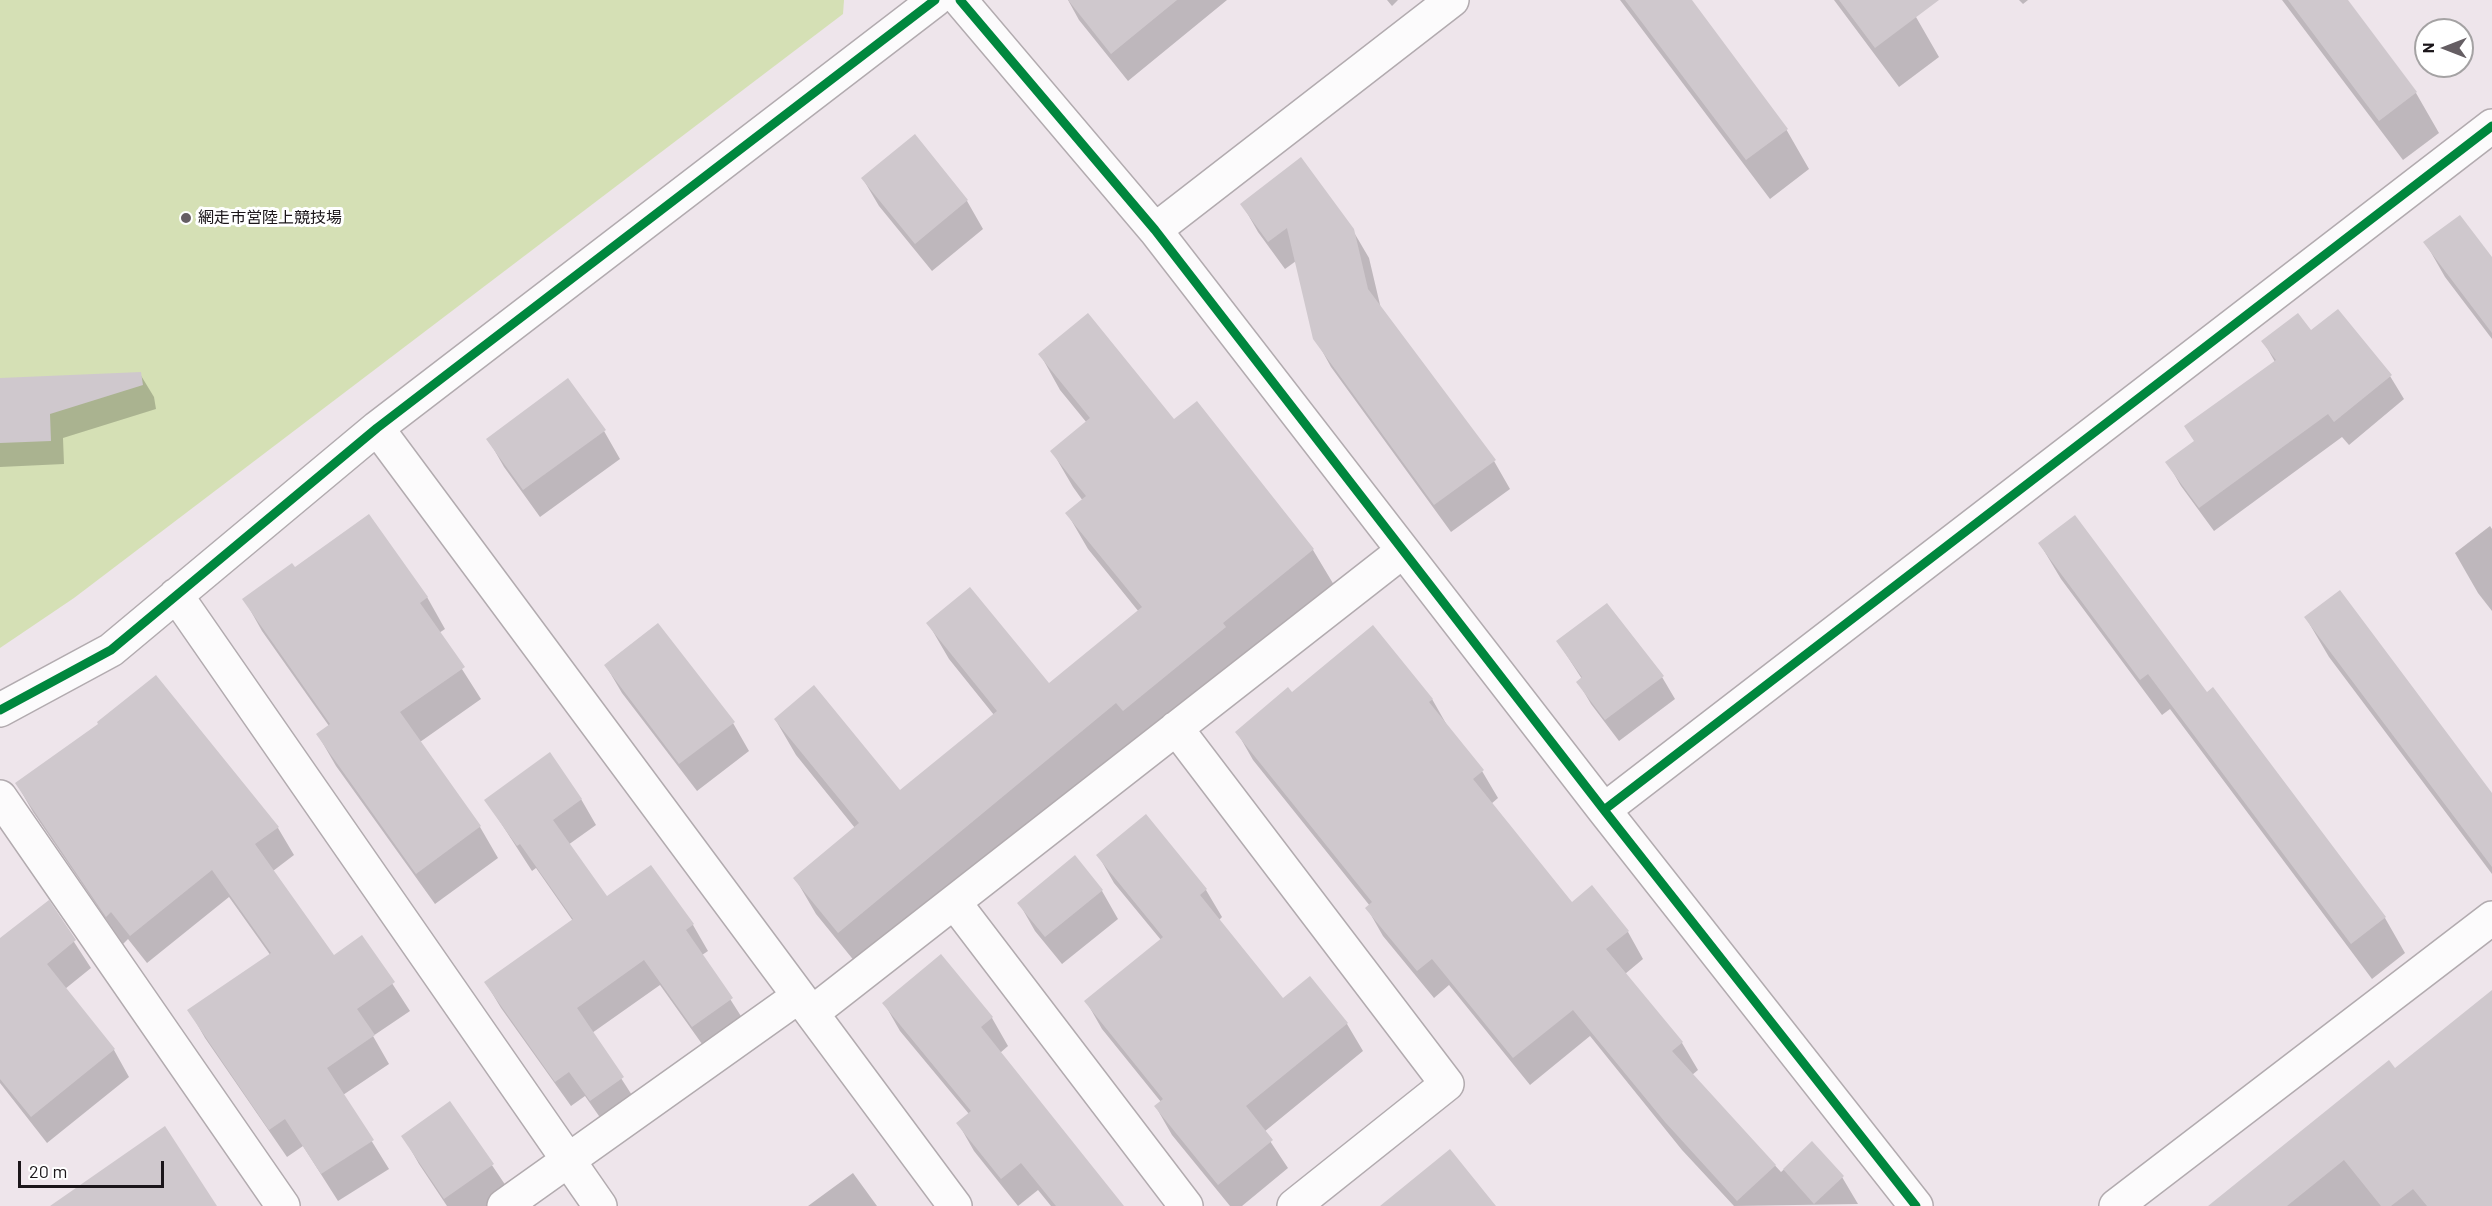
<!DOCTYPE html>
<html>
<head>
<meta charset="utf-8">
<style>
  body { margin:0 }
  #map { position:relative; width:2492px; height:1206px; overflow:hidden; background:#eee5eb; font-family:Barlow,sans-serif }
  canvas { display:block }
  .north { position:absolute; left:2414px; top:18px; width:60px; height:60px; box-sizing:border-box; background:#fff; border:2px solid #a4a2a3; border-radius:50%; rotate:270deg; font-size:16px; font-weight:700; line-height:24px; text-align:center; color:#1b161a }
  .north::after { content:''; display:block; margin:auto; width:21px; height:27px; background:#655e63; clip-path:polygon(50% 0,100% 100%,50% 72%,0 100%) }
  .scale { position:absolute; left:18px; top:1161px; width:146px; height:27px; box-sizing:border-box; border:3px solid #1b161a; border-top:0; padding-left:8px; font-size:18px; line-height:21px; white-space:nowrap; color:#1b161a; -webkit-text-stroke:4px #fff; paint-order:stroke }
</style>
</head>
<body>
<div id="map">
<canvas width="2492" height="1206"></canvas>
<div class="north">N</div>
<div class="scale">20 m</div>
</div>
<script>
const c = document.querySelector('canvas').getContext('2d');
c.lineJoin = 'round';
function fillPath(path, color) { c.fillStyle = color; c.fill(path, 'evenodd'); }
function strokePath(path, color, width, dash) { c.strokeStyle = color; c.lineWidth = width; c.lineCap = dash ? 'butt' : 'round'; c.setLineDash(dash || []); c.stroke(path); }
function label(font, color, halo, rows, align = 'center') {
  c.font = font + ' Barlow,"Noto Sans JP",sans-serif'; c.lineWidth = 6; c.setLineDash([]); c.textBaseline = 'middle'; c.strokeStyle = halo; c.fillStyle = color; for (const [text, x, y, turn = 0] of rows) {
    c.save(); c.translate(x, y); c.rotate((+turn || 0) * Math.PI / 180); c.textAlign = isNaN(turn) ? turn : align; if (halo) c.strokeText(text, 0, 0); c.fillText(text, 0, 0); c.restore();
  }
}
const green = new Path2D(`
  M 0,0 L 844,0 L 843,14 L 74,598 L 0,648 Z`);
const shadow = new Path2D(`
  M 1068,0 L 1227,0 L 1128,81 L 1079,20 Z
  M 1387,0 L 1398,0 L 1392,6 Z
  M 1620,0 L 1690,0 L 1786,129 L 1809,169 L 1770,199 Z
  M 1834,0 L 1903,0 L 1916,17 L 1939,57 L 1899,87 Z
  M 2019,0 L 2028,0 L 2023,4 Z
  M 2282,0 L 2346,0 L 2416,93 L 2439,133 L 2403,160 Z
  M 863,179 L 967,201 L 983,229 L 932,271 L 879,206 Z
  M 1242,204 L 1352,229 L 1369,258 L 1381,309 L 1494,461 L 1510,489 L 1451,532 L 1331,367 L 1315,338 L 1296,261 L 1285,269 L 1258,232 Z
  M 2425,242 L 2492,260 L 2492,339 L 2445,277 Z
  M 2310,332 L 2390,376 L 2404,399 L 2349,445 L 2342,437 L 2214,531 L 2181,486 L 2167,462 L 2195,442 L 2275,362 L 2263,341 Z
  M 1040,354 L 1174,421 L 1313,550 L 1334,585 L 860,968 L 816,914 L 795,878 L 855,828 L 796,755 L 775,719 L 900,792 L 994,715 L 949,659 L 928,623 L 1049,686 L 1139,612 L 1088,549 L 1067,513 L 1083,501 L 1073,487 L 1052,451 L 1087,423 L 1060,390 Z
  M 140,374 L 154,397 L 156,409 L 63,438 L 64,464 L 0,467 L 0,380 Z
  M 604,431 L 620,459 L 540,517 L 504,467 L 488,439 Z
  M 2490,526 L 2492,529 L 2492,611 L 2478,593 L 2455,553 Z
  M 2040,544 L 2207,694 L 2213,690 L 2385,918 L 2405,953 L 2372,979 L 2170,709 L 2162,715 L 2061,579 Z
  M 295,569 L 427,597 L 445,629 L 439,633 L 481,699 L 420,742 L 480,827 L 498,858 L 435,904 L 336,766 L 318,735 L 329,726 L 262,631 L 244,599 Z
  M 2306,618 L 2492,796 L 2492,874 L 2329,657 Z
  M 1558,642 L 1662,677 L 1675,699 L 1619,741 L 1591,704 L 1578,682 L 1582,679 Z
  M 606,666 L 733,723 L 749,751 L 697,791 L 622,693 Z
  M 156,677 L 278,828 L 294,855 L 273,871 L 334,957 L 362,937 L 410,1011 L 373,1036 L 389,1064 L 343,1095 L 389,1169 L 338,1201 L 303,1146 L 287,1157 L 205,1038 L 189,1010 L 271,956 L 229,897 L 147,963 L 128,939 L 123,944 L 33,812 L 17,784 L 100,725 Z
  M 1292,694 L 1432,699 L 1448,727 L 1482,771 L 1498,798 L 1491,804 L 1572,904 L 1628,932 L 1643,959 L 1625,974 L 1682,1043 L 1698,1070 L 1692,1075 L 1781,1172 L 1812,1144 L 1842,1177 L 1858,1204 L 1734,1206 L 1682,1150 L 1590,1036 L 1530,1085 L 1449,985 L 1434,998 L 1383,936 L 1367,908 L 1370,906 L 1253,760 L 1237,732 Z
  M 581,799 L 596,825 L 568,845 L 606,898 L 651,867 L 693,925 L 708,951 L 702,955 L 746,1024 L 707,1051 L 660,985 L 592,1033 L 637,1103 L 606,1126 L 585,1096 L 571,1106 L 501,1008 L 486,983 L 573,921 L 536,868 L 532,871 L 486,800 Z
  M 1098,855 L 1206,890 L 1222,917 L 1219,920 L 1283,1000 L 1347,1024 L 1363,1051 L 1264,1132 L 1288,1168 L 1242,1206 L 1230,1206 L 1172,1135 L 1156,1107 L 1161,1102 L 1102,1029 L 1086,1001 L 1161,940 L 1114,883 Z
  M 1075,857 L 1102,891 L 1118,919 L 1062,964 L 1035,931 L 1019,903 Z
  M 48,902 L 91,968 L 65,989 L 114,1050 L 129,1077 L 47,1143 L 0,1083 L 0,940 Z
  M 941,956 L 992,1018 L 1008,1046 L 1000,1053 L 1122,1206 L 1051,1206 L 1038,1190 L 1018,1206 L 974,1151 L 958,1123 L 969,1114 L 900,1031 L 884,1003 Z
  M 2492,991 L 2492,1206 L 2209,1206 L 2395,1070 Z
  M 450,1103 L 504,1183 L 518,1206 L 447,1206 L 419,1164 L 403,1136 Z
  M 853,1173 L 877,1206 L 808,1206 Z`);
const building = new Path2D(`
  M 1068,0 L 1177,0 L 1111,54 Z
  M 1625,0 L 1692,0 L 1788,129 L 1746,160 Z
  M 1839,0 L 1939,0 L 1875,48 Z
  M 2288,0 L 2348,0 L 2417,92 L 2379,121 Z
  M 915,134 L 968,200 L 915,244 L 861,178 Z
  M 1301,157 L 1354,229 L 1368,289 L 1496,460 L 1434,505 L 1313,339 L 1287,228 L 1268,242 L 1240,204 Z
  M 2460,215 L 2492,257 L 2492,333 L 2423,242 Z
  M 2338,309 L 2392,375 L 2334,422 L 2328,414 L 2199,508 L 2165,462 L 2194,441 L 2184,426 L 2276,360 L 2261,341 L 2298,313 L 2311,330 Z
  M 1088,313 L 1174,419 L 1197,401 L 1314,549 L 1223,623 L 1226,627 L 1123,711 L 1116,703 L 838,933 L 793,878 L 859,823 L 774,719 L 814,685 L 900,790 L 997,711 L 926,623 L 970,587 L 1049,683 L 1142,607 L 1065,513 L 1086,496 L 1050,451 L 1090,418 L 1038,354 Z
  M 141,372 L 143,385 L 50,414 L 51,441 L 0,443 L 0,378 Z
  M 568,378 L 606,430 L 523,490 L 486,439 Z
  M 369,514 L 428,597 L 420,603 L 465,667 L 400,712 L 481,826 L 416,874 L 316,734 L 330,724 L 242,599 L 292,563 L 295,567 Z
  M 2075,515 L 2207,692 L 2213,687 L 2386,917 L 2351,944 L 2148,674 L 2140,680 L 2038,543 Z
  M 2340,590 L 2492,793 L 2492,867 L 2304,617 Z
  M 1607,603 L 1664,676 L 1605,720 L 1576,682 L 1582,677 L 1556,641 Z
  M 658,623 L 735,722 L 679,764 L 604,665 Z
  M 1373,625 L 1433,699 L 1429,702 L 1484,770 L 1473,779 L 1572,902 L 1592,885 L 1629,931 L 1606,949 L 1683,1042 L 1672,1051 L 1776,1165 L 1737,1201 L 1665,1122 L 1573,1010 L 1513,1058 L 1432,959 L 1417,971 L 1365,908 L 1372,902 L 1235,732 L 1288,687 L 1292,692 Z
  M 156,675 L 279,827 L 255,844 L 334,955 L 362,935 L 395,982 L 357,1009 L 375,1035 L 327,1068 L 374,1140 L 321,1174 L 285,1119 L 269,1130 L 187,1010 L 271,953 L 212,870 L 130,936 L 111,912 L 106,917 L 15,783 L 98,724 L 97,722 Z
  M 550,752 L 582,799 L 553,820 L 607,896 L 651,865 L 694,924 L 686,930 L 733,998 L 692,1027 L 644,960 L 577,1008 L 624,1077 L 590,1101 L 569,1072 L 555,1082 L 484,982 L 573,919 L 520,844 L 517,846 L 484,800 Z
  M 1146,814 L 1207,889 L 1200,895 L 1283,998 L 1310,976 L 1348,1023 L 1246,1106 L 1273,1140 L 1218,1185 L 1154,1106 L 1163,1099 L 1084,1001 L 1163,937 L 1096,855 Z
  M 1075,855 L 1103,890 L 1045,937 L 1017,903 Z
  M 49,900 L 76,940 L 47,964 L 115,1049 L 31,1117 L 0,1079 L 0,938 Z
  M 941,954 L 993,1017 L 981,1027 L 1124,1206 L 1056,1206 L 1021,1163 L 1001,1179 L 956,1123 L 971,1111 L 882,1003 Z
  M 2492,990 L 2492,1206 L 2427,1206 L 2413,1189 L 2391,1206 L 2381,1206 L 2344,1160 L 2287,1206 L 2208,1206 L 2389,1060 L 2395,1068 Z
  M 450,1101 L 494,1164 L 444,1199 L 401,1136 Z
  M 165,1126 L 217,1206 L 50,1206 Z
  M 1812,1141 L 1844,1176 L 1814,1204 L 1783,1169 Z
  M 1450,1149 L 1496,1206 L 1380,1206 Z`);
const minor = new Path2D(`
  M 960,0 L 1155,230 L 1604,810 L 1916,1206
  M 1155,230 L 1452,0
  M 377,428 L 955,1206
  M 176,595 L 600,1206
  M 0,710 L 111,650 L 377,428 L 935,0
  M 1176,728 L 1447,1084 L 1294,1206
  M 0,797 L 283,1206
  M 1604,810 L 2492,126
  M 954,902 L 1186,1206
  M 812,1013 L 1403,551
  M 504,1206 L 799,996
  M 2116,1206 L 2492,918`);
const cycleway = new Path2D(`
  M 960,0 L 1155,230 L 1604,810 L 1916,1206
  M 0,710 L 111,650 L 377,428 L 935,0
  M 1604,810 L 2492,126`);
const markers = [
  [186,218,6,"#655e63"]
];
const poiNames = [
  ["網走市営陸上競技場",198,218]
];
fillPath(green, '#d5e0b5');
fillPath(shadow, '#0003');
fillPath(building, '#cfc8cd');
strokePath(minor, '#b2abaf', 36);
strokePath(minor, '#fcfbfc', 33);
strokePath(cycleway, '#00873e', 9);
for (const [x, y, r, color] of markers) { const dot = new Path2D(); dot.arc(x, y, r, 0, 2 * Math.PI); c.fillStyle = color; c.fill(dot); strokePath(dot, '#fff', 2); }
label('16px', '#1b161a', '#fff', poiNames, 'left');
</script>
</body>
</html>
